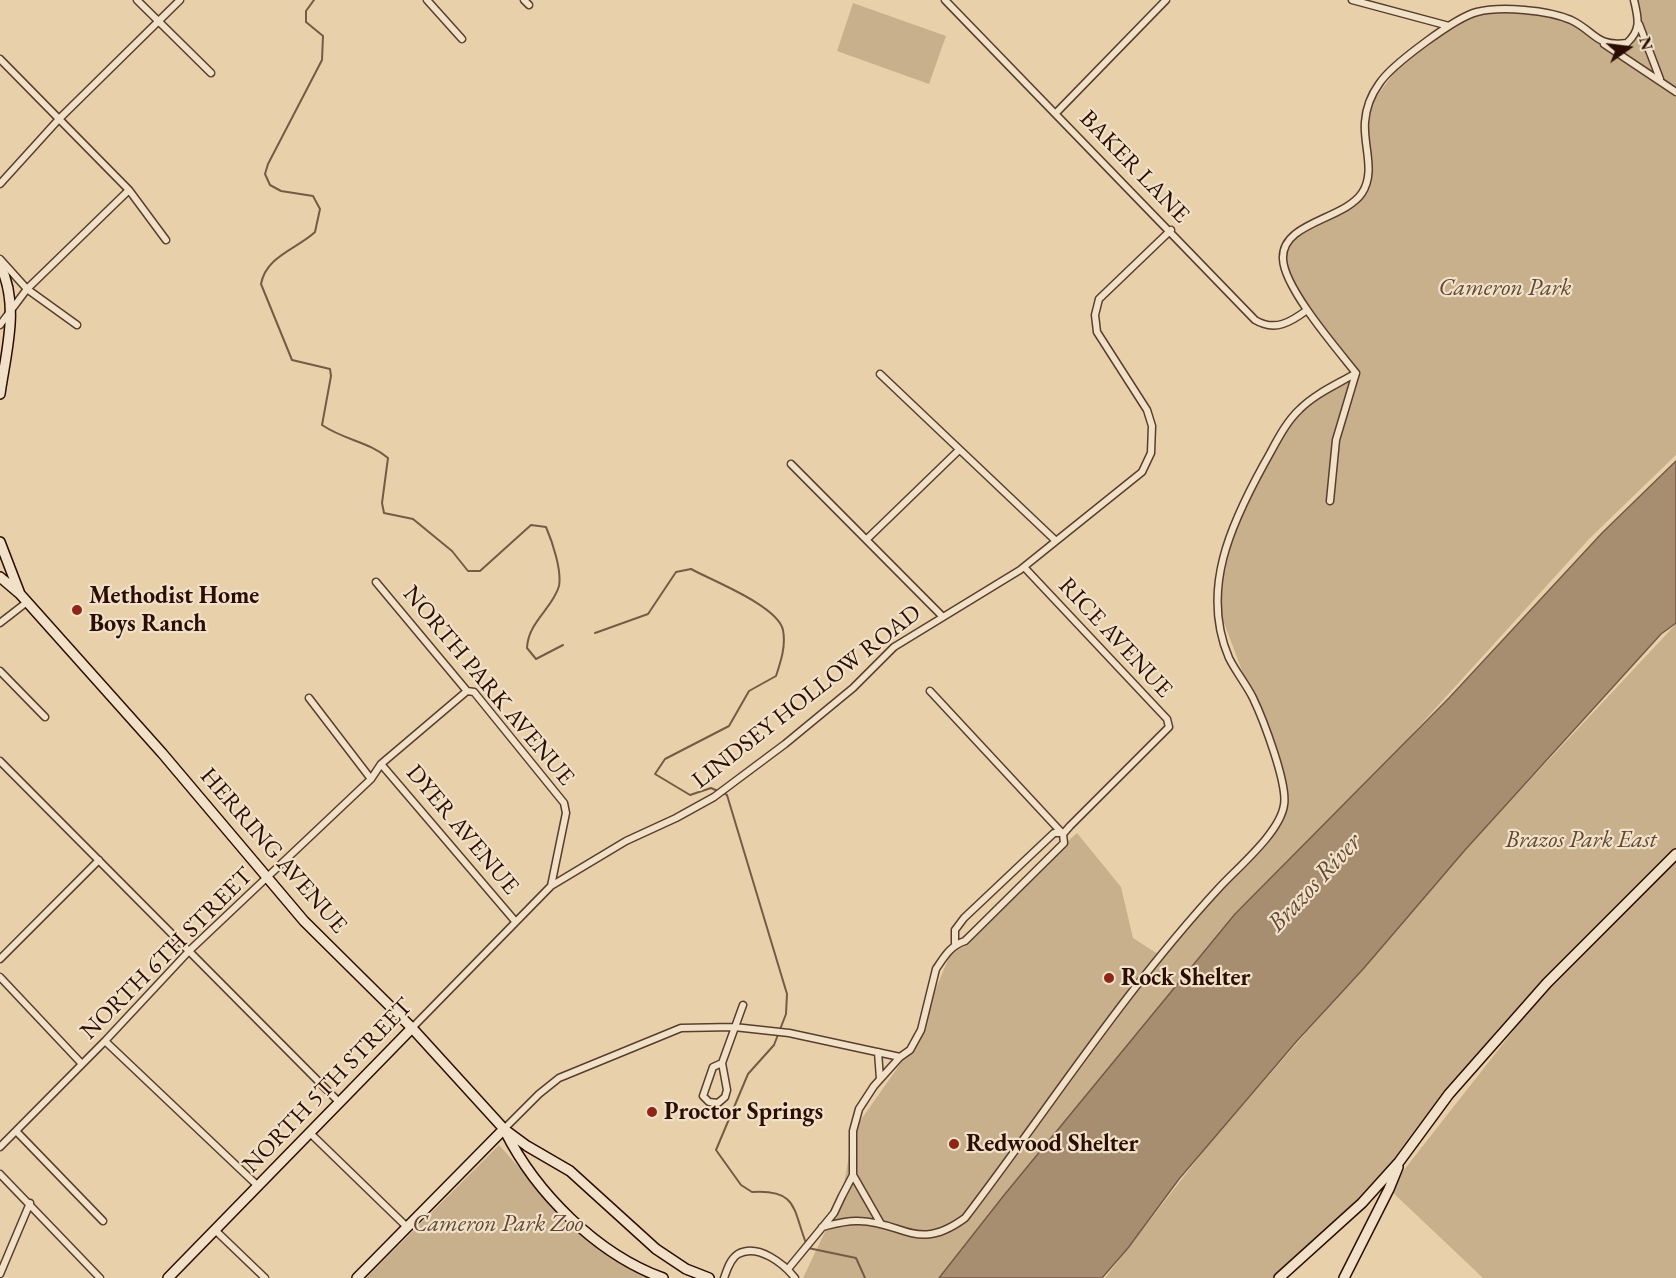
<!DOCTYPE html>
<html>
<head>
<meta charset="utf-8">
<style>
  body { margin:0 }
  #map { position:relative; width:1676px; height:1278px; overflow:hidden; background:#e8d1aa; font-family:"EB Garamond",serif }
  canvas { display:block }
  .north { position:absolute; left:1598px; top:18px; width:60px; height:60px; -webkit-text-stroke:4px #f0e1c8; paint-order:stroke; rotate:76deg; font-size:16px; font-weight:700; line-height:24px; text-align:center; color:#2b0d02 }
  .north::after { content:''; display:block; margin:auto; width:21px; height:27px; background:#2b0d02; clip-path:polygon(50% 0,100% 100%,50% 72%,0 100%) }
</style>
</head>
<body>
<div id="map">
<canvas width="1676" height="1278"></canvas>
<div class="north">N</div>
</div>
<script>
const c = document.querySelector('canvas').getContext('2d');
c.lineJoin = 'round';
function fillPath(path, color) { c.fillStyle = color; c.fill(path, 'evenodd'); }
function strokePath(path, color, width, dash) { c.strokeStyle = color; c.lineWidth = width; c.lineCap = dash ? 'butt' : 'round'; c.setLineDash(dash || []); c.stroke(path); }
function label(font, color, halo, rows, align = 'center') {
  c.font = font + ' "EB Garamond",serif'; c.lineWidth = 4.5; c.setLineDash([]); c.textBaseline = 'middle'; c.strokeStyle = halo; c.fillStyle = color; for (const [text, x, y, turn = 0] of rows) {
    c.save(); c.translate(x, y); c.rotate((+turn || 0) * Math.PI / 180); c.textAlign = isNaN(turn) ? turn : align; if (halo) c.strokeText(text, 0, 0); c.fillText(text, 0, 0); c.restore();
  }
}
const green = new Path2D(`
  M 1634,0 L 1676,0 L 1676,455 L 1590,538 L 1405,742 L 1242,907 L 963,1247 L 944,1278 L 803,1278 L 842,1196 L 853,1131 L 910,1050 L 955,943 L 1077,833 L 1121,887 L 1133,938 L 1161,956 L 1283,812 L 1273,754 L 1220,612 L 1226,545 L 1264,465 L 1301,408 L 1356,373 L 1307,310 L 1283,257 L 1296,233 L 1332,215 L 1363,192 L 1367,161 L 1366,111 L 1402,62 L 1456,20 L 1501,10 L 1544,12 L 1577,23 L 1603,43 L 1627,43 L 1636,34 Z
  M 853,3 L 946,36 L 929,84 L 837,51 Z
  M 1676,624 L 1676,1278 L 1483,1278 L 1389,1189 L 1535,1003 L 1478,1062 L 1399,1162 L 1280,1278 L 1105,1278 L 1209,1144 L 1483,830 Z
  M 499,1145 C 544,1194 587,1252 650,1278 L 366,1278 Z`);
const water = new Path2D(`
  M 1676,461 L 1676,623 L 1661,634 L 1465,850 L 1364,968 L 1296,1042 L 1179,1179 L 1128,1248 L 1102,1278 L 939,1278 L 1005,1194 L 1235,914 L 1449,698 L 1602,533 Z`);
const stream = new Path2D(`
  M 314,0 L 306,11 L 306,22 L 323,36 L 322,60 L 268,164 L 265,174 L 270,185 L 281,191 L 313,196 L 320,209 L 315,232 C 297,249 266,256 261,284 L 292,360 L 330,369 L 331,376 L 322,425 C 346,441 368,441 388,458 L 382,503 L 384,513 L 413,519 L 452,551 L 468,571 L 480,571 L 531,525 L 546,527 C 552,541 562,570 559,586 C 553,608 528,622 527,648 L 536,659 L 563,645
  M 595,633 L 648,614 L 676,572 L 691,569 C 713,581 778,606 783,630 C 786,646 781,661 776,676 L 749,691 L 729,726 L 665,759 L 655,774 L 690,795 L 711,788 L 718,791
  M 723,793 L 727,795 L 787,994 L 786,1014 L 774,1045 L 748,1074 L 716,1150 L 741,1185 L 752,1192 C 798,1189 793,1210 806,1243
  M 808,1248 L 856,1258 L 865,1278`);
const street = new Path2D(`
  M 137,0 L 211,73
  M 427,0 L 462,39
  M 524,0 L 529,5
  M 945,0 L 1255,320 C 1275,332 1291,322 1307,310
  M 1352,0 L 1449,26
  M 1639,24 L 1660,79
  M 1604,44 L 1676,92
  M 0,59 L 129,190 L 166,240
  M 1056,113 L 1166,0
  M 0,184 L 59,119 L 180,0
  M 0,259 L 27,289 L 77,325
  M 0,325 L 27,289 L 129,190
  M 1356,373 C 1337,349 1284,288 1283,259 C 1281,222 1344,220 1362,193 C 1376,172 1363,145 1365,122 C 1366,108 1371,95 1379,84 C 1391,65 1456,17 1477,12 C 1501,6 1548,10 1571,20 C 1596,32 1595,47 1627,43 C 1642,29 1638,18 1634,0
  M 880,374 L 1056,541
  M 791,464 L 942,616
  M 1330,501 L 1336,440 L 1356,373
  M 867,539 L 958,451
  M 376,582 L 467,691 L 474,692 L 564,803 L 566,813 L 551,886
  M 0,623 L 27,602
  M 0,671 L 45,717
  M 930,691 L 1063,834
  M 309,698 L 371,779
  M 0,761 L 339,1102
  M 381,764 L 515,921
  M 955,943 L 955,930 L 964,918 L 1054,833 L 1062,833
  M 0,959 L 99,860
  M 0,977 L 82,1064
  M 412,1028 L 551,886 L 626,841 L 676,818 L 714,797 L 785,744 L 853,688 L 894,647 L 1020,570 L 1142,472 L 1151,453 L 1152,426 L 1147,410 L 1097,332 L 1095,315 L 1099,299 L 1171,230
  M 105,1041 L 258,1186
  M 878,1052 L 880,1079
  M 722,1063 L 713,1067 L 703,1096 L 709,1102 L 718,1103 L 725,1097 L 727,1090 L 722,1063 L 743,1005
  M 504,1129 L 539,1094 L 559,1078 L 681,1028 L 734,1027 L 789,1033 L 900,1057
  M 16,1131 L 103,1221
  M 310,1133 L 407,1227
  M 0,1147 L 105,1041 L 189,951 L 371,779 L 381,764 L 467,691
  M 0,1174 L 100,1278
  M 853,1175 L 881,1224
  M 822,1227 C 834,1224 846,1220 859,1221 C 904,1222 917,1253 965,1218 C 1049,1108 1124,991 1218,889 C 1237,868 1280,833 1284,805 C 1288,784 1263,719 1253,698 C 1246,684 1236,672 1229,658 C 1200,590 1231,524 1264,464 C 1275,445 1284,424 1300,409 C 1316,393 1338,384 1356,373
  M 215,1230 L 265,1278
  M 788,1269 L 834,1213 L 842,1196 L 853,1175 L 853,1131 L 859,1109 L 874,1086 L 900,1057 L 910,1050 L 921,1030 L 936,969 C 944,957 951,945 965,941 L 1064,843 L 1063,834 L 1070,826 L 1169,727 L 1167,719 L 1024,567
  M 0,1274 L 30,1203
  M 724,1278 C 727,1270 730,1259 738,1254 C 758,1243 784,1264 795,1278`);
const secondary = new Path2D(`
  M 0,265 C 20,305 6,352 0,394
  M 0,542 L 20,594
  M 0,577 L 20,594 L 162,753 L 304,921 L 412,1028 L 504,1129 L 527,1146 L 570,1171 L 656,1249 L 686,1269 L 709,1278
  M 505,1131 C 536,1193 597,1254 663,1278
  M 168,1278 L 412,1028
  M 357,1278 L 504,1129
  M 1279,1278 L 1362,1203 L 1399,1162 L 1449,1094 L 1547,983 L 1676,854
  M 1344,1278 L 1389,1189 L 1398,1167`);
const markers = [
  [77,610,6,"#8f2418"],
  [1109,978,6,"#8f2418"],
  [652,1112,6,"#8f2418"],
  [954,1144,6,"#8f2418"]
];
const streetNames = [
  ["BAKER LANE",1134,167,46],
  ["RICE AVENUE",1115,638,47],
  ["NORTH PARK AVENUE",488,686,50],
  ["LINDSEY HOLLOW ROAD",807,697,-38],
  ["DYER AVENUE",462,830,50],
  ["HERRING AVENUE",273,851,49],
  ["NORTH 6TH STREET",167,954,-45],
  ["NORTH 5TH STREET",328,1086,-46]
];
const parkNames = [
  ["Cameron Park",1505,288],
  ["Brazos Park East",1581,840],
  ["Cameron Park Zoo",498,1224]
];
const poiNames = [
  ["Methodist Home",89,596],
  ["Boys Ranch",89,624],
  ["Rock Shelter",1121,978],
  ["Proctor Springs",664,1112],
  ["Redwood Shelter",966,1144]
];
const waterNames = [
  ["Brazos River",1315,883,-47]
];
fillPath(green, '#c8b08d');
fillPath(water, '#a88e71');
strokePath(water, '#765a45', 1.5);
strokePath(stream, '#765a45', 2);
strokePath(street, '#5a3e2c', 9);
strokePath(secondary, '#2b0d02', 12);
strokePath(street, '#f0e1c8', 6);
strokePath(secondary, '#f0e1c8', 9);
for (const [x, y, r, color] of markers) { const dot = new Path2D(); dot.arc(x, y, r, 0, 2 * Math.PI); c.fillStyle = color; c.fill(dot); strokePath(dot, '#f0e1c8', 2); }
label('24px', '#2b0d02', '#f0e1c8', streetNames);
label('italic 24px', '#624633', '#f0e1c8', parkNames);
label('bold 24px', '#2b0d02', '#f0e1c8', poiNames, 'left');
label('italic 26px', '#634734', '#f0e1c8', waterNames);
</script>
</body>
</html>
